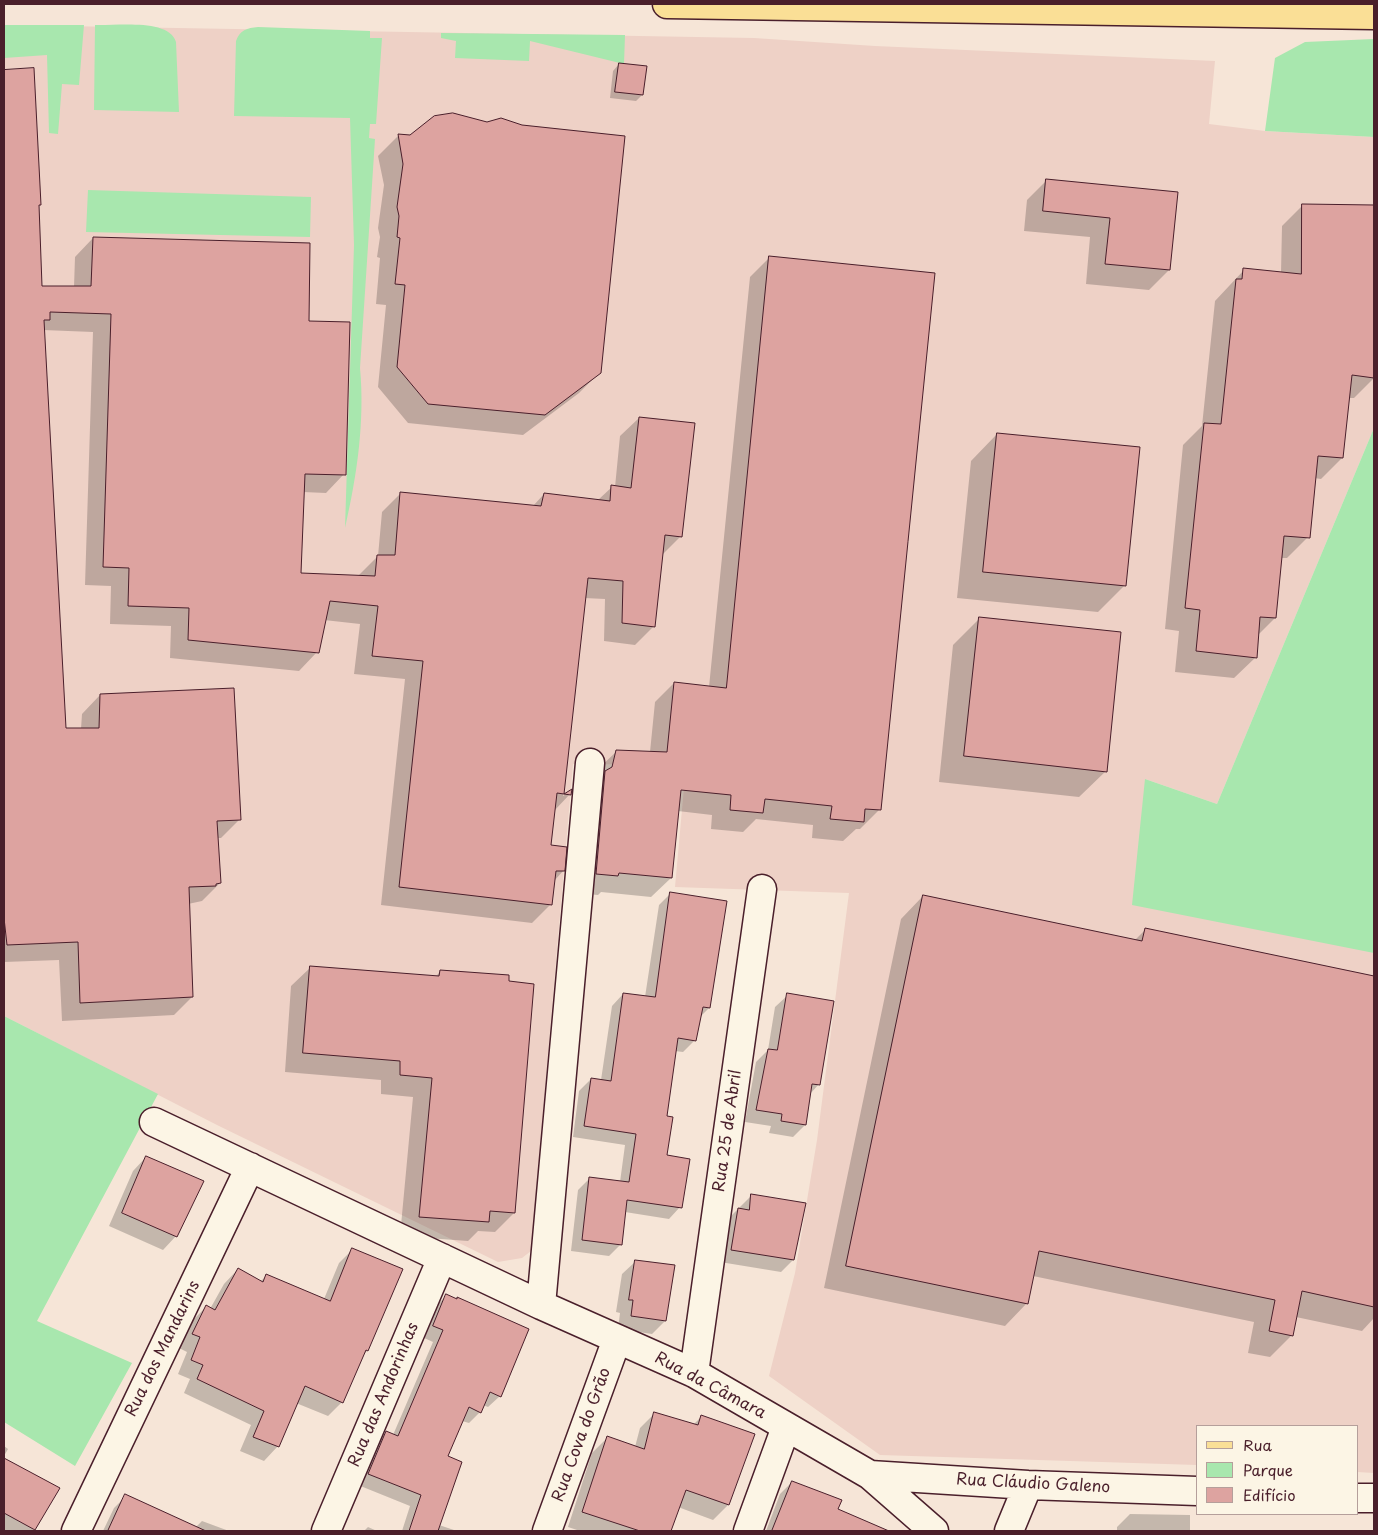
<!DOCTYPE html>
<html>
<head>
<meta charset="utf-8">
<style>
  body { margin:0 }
  #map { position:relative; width:1378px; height:1535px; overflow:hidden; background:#f6e5d7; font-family:"Playpen Sans",sans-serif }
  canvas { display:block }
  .frame { position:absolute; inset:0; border:5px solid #4a1f2b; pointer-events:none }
  .legend { position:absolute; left:1196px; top:1425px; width:162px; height:90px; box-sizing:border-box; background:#fcf5e5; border:1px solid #b59f9b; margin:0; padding:6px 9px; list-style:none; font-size:15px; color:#4a1f2b }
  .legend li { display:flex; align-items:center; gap:10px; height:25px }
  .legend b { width:25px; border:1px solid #b59f9b }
</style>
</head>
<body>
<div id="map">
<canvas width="1378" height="1535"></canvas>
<div class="frame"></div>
<ul class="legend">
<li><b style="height:6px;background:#fadf96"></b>Rua</li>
<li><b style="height:14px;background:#a8e7ae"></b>Parque</li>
<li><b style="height:14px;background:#dda3a0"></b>Edifício</li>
</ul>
</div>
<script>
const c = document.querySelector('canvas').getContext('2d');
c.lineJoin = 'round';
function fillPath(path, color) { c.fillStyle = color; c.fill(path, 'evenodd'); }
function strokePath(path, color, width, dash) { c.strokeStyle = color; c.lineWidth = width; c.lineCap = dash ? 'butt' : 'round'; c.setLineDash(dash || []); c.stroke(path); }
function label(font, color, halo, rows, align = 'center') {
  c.font = font + ' "Playpen Sans",sans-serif'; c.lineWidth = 4.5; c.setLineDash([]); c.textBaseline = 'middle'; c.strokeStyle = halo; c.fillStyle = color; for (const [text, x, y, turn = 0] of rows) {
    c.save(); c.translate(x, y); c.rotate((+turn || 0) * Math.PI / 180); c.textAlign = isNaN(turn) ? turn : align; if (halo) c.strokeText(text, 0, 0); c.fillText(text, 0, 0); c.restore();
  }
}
const built = new Path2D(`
  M 4,25 L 754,38 L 875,46 L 1215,61 L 1209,124 L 1265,131 L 1374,137 L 1374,428 L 1217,804 L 1145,779 L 1374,899 L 1374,1473 L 1357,1472 L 1357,1426 L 1197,1426 L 1197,1465 L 880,1455 L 769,1376 L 795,1273 L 817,1140 L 849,893 L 675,887 L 686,765 L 573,764 L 531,1251 L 522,1258 L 498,1262 L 217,1125 L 4,1016 Z`);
const green = new Path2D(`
  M 4,25 L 84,25 L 79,85 L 62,84 L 58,134 L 49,133 L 47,55 L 4,58 Z
  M 95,25 C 115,26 169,18 176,42 L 179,112 L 94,110 Z
  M 258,27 L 370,31 L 370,38 L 382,38 L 376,124 L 370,124 L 369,138 L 375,139 L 360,368 C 365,421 357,476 345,528 L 354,245 L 350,118 L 234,116 L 236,41 C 240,30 247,28 258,27 Z
  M 441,33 L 625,35 L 624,64 L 530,41 L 529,61 L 455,58 L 456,41 L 441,38 Z
  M 1374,39 L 1374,137 L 1265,131 L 1275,58 L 1305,42 Z
  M 88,190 L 311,197 L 310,237 L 86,232 Z
  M 1374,428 L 1374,953 L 1132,905 L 1145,779 L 1217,804 Z
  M 4,1016 L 158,1094 L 37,1321 L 132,1363 L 75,1466 L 4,1422 Z`);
const shadow = new Path2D(`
  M 619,64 L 642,95 L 636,101 L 610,98 L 613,71 Z
  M 33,70 L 40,205 L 38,207 L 41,287 L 74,287 L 75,257 L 93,238 L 308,322 L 344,474 L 326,493 L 303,492 L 300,574 L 358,576 L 378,556 L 382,512 L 400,494 L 533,506 L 544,494 L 598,500 L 612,487 L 615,487 L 620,436 L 639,418 L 681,536 L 662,555 L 654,626 L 635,645 L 604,641 L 605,599 L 584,598 L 563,796 L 570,792 L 570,794 L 554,811 L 550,846 L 563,871 L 554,881 L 551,904 L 532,923 L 381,905 L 405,679 L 354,674 L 360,624 L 324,620 L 317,652 L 299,671 L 170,658 L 171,626 L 110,624 L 111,586 L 85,585 L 93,332 L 43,330 L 65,729 L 81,729 L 82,714 L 100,695 L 239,820 L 221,838 L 217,838 L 220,883 L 202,901 L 188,904 L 192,997 L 174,1015 L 62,1021 L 59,960 L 4,962 L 4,71 Z
  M 398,136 L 410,137 L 600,372 L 579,393 L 523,435 L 408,423 L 378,387 L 386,305 L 376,304 L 380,258 L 377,257 L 380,237 L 378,228 L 384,185 L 378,156 Z
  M 1047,180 L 1177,193 L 1169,270 L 1149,290 L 1086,284 L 1090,237 L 1024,231 L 1027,200 Z
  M 1303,205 L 1374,206 L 1374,378 L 1354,398 L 1348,398 L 1342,458 L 1321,479 L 1314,478 L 1308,537 L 1287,558 L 1280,558 L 1275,618 L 1258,635 L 1256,657 L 1234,678 L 1175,672 L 1179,631 L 1165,629 L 1183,445 L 1202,426 L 1215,301 L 1244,270 L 1281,273 L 1282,226 Z
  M 770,257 L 879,810 L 860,829 L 856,829 L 843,841 L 812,838 L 813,825 L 756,819 L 743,832 L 711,829 L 712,815 L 678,811 L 671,878 L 651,897 L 601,892 L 598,895 L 577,893 L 597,770 L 617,751 L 650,752 L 655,702 L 674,683 L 709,687 L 750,277 Z
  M 997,434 L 1124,586 L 1098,612 L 957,598 L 971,461 Z
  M 979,619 L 1106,771 L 1079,797 L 939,782 L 953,645 Z
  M 671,893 L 709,1008 L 700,1017 L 695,1040 L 683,1052 L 675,1051 L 665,1117 L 665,1156 L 680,1207 L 669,1219 L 625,1212 L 621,1244 L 609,1256 L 571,1251 L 578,1190 L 590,1178 L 620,1182 L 625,1145 L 573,1137 L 579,1091 L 591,1079 L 601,1080 L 612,1006 L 623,994 L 645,997 L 659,905 Z
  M 923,896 L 1134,941 L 1145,930 L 1374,978 L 1374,1318 L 1362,1331 L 1296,1317 L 1292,1335 L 1270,1357 L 1248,1353 L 1254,1322 L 1033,1276 L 1027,1303 L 1005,1326 L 824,1288 L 901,919 Z
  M 311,967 L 435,977 L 441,971 L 514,1213 L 495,1232 L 478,1231 L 468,1241 L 400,1236 L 413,1097 L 381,1094 L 381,1080 L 285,1072 L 291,986 Z
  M 788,995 L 819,1084 L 810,1094 L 805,1125 L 793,1137 L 769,1133 L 771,1126 L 745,1122 L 756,1062 L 768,1050 L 775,1007 Z
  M 146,1157 L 176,1236 L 163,1250 L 109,1226 L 133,1171 Z
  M 752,1195 L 793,1260 L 781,1272 L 720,1262 L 726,1221 Z
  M 353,1249 L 367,1351 L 362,1356 L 342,1402 L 328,1416 L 296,1403 L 278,1446 L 264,1461 L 240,1451 L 251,1425 L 184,1393 L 190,1379 L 178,1374 L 187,1352 L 179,1348 L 192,1321 L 206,1307 L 210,1309 L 224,1284 L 238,1269 L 260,1282 L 266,1276 L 324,1299 L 339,1263 Z
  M 636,1261 L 665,1321 L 652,1334 L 618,1329 L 620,1313 L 616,1312 L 622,1274 Z
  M 446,1296 L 456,1300 L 458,1298 L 500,1396 L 488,1407 L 483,1405 L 480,1412 L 469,1423 L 462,1421 L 447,1457 L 439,1525 L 457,1531 L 402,1531 L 410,1506 L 358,1485 L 374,1444 L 386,1432 L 393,1435 L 433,1342 L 422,1337 L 435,1307 Z
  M 655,1413 L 693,1425 L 702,1416 L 753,1435 L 728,1505 L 713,1520 L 678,1507 L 669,1531 L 580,1531 L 568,1527 L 592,1453 L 607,1438 L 635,1447 L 640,1428 Z
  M 4,1446 L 8,1449 L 4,1456 Z
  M 4,1459 L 58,1489 L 32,1531 L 4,1531 Z
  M 792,1482 L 836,1510 L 869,1523 L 878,1531 L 766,1531 L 780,1494 Z
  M 126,1496 L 195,1528 L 202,1521 L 229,1531 L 103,1531 L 114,1508 Z
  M 1130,1514 L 1190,1515 L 1190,1531 L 1117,1531 L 1117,1527 Z
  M 368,1527 L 377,1531 L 364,1531 Z`);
const building = new Path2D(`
  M 619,63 L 647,66 L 643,95 L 615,92 Z
  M 34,68 L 41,205 L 39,205 L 42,286 L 91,286 L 93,237 L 310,243 L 309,321 L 350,322 L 346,475 L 305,474 L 301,573 L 375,576 L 377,555 L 395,555 L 400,492 L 541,506 L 544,493 L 610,501 L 611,485 L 631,488 L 639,417 L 695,423 L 682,537 L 665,535 L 655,627 L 622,623 L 623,581 L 588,578 L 564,794 L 572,789 L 571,795 L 557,793 L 551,845 L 567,847 L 565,871 L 556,871 L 552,905 L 399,887 L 423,661 L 372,656 L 378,606 L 330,601 L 319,653 L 188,640 L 189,608 L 128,606 L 129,568 L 103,567 L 111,314 L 50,312 L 50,320 L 44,320 L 66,728 L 99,728 L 100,694 L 234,688 L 241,820 L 217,821 L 221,883 L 216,884 L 216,886 L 189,887 L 193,997 L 80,1003 L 78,942 L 7,945 L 4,918 L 4,70 Z
  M 453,113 L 487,122 L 501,118 L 522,125 L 625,136 L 601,373 L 545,415 L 428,404 L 397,367 L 405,285 L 395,284 L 400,238 L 397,237 L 399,216 L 397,207 L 403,164 L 398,134 L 410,135 L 434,116 Z
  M 1046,179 L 1178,192 L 1170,270 L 1105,264 L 1110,218 L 1043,211 Z
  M 1302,204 L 1374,205 L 1374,378 L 1352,375 L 1343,458 L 1318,456 L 1310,538 L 1284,536 L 1276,618 L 1260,617 L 1257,658 L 1196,651 L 1200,610 L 1185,608 L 1204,423 L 1221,424 L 1236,279 L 1242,279 L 1243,268 L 1301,274 Z
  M 769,256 L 935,273 L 881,810 L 865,809 L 864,822 L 830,819 L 832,806 L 765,799 L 763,813 L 730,810 L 731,795 L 681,790 L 672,878 L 619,873 L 618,876 L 596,874 L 605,771 L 612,767 L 616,750 L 667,752 L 674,682 L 726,688 Z
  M 997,433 L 1140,447 L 1126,586 L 983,572 Z
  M 979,617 L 1121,632 L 1107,772 L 964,756 Z
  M 670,892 L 727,901 L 710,1008 L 703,1007 L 696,1041 L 678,1038 L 667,1116 L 673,1117 L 667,1155 L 690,1159 L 682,1208 L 627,1200 L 622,1245 L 582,1240 L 589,1177 L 629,1182 L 636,1134 L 584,1126 L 591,1078 L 611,1081 L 623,993 L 655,997 Z
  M 923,895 L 1142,941 L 1145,928 L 1374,976 L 1374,1307 L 1302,1291 L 1293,1336 L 1269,1331 L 1275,1300 L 1039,1251 L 1028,1304 L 846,1266 Z
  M 310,966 L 439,976 L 440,970 L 509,975 L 509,981 L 534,984 L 515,1213 L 490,1211 L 489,1222 L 419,1217 L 432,1078 L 400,1075 L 400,1061 L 303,1053 Z
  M 787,993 L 834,1001 L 820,1085 L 812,1084 L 806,1125 L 781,1121 L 782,1114 L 756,1110 L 768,1049 L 777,1050 Z
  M 146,1156 L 204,1181 L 177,1237 L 122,1213 Z
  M 751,1194 L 806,1203 L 794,1260 L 731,1250 L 738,1208 L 749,1210 Z
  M 352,1248 L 403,1269 L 368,1351 L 366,1350 L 343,1403 L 305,1386 L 279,1447 L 253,1437 L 264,1411 L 197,1379 L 203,1365 L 191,1360 L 200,1337 L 192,1334 L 206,1305 L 215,1310 L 238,1268 L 263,1282 L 266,1274 L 330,1301 Z
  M 635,1260 L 675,1265 L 666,1321 L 631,1316 L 633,1300 L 629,1300 Z
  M 446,1294 L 457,1299 L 457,1297 L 529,1329 L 501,1397 L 490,1392 L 481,1413 L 469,1407 L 448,1456 L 462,1462 L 438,1531 L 409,1531 L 421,1495 L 368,1474 L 386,1431 L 398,1436 L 443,1330 L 433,1326 Z
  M 654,1412 L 698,1425 L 701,1415 L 755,1434 L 729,1505 L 686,1490 L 671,1531 L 640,1531 L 582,1512 L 607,1436 L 644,1449 Z
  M 4,1458 L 60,1488 L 35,1530 L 4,1513 Z
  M 792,1481 L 842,1500 L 838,1509 L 889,1531 L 772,1531 Z
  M 125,1494 L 206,1531 L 108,1531 Z`);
const street = new Path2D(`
  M 154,1122 L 541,1305 L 694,1373 L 870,1475 L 934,1531
  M 541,1305 L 590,763
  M 694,1373 L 762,889
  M 870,1475 L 1028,1485 L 1197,1491
  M 1357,1498 L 1374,1498
  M 76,1531 L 250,1167
  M 326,1531 L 442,1258
  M 547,1531 L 617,1339
  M 748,1531 L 786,1427
  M 1009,1531 L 1028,1485`);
const primary = new Path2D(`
  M 667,4 L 1374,15`);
const streetNames = [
  ["Rua 25 de Abril",728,1131,-82],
  ["Rua dos Mandarins",163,1349,-64],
  ["Rua da Câmara",710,1386,28],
  ["Rua das Andorinhas",384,1395,-67],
  ["Rua Cova do Grão",582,1435,-70],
  ["Rua Cláudio Galeno",1033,1484,3]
];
fillPath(built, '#eed1c6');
fillPath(green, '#a8e7ae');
fillPath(shadow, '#0003');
fillPath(building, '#dda3a0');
strokePath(building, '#4a1f2b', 1);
strokePath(street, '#4a1f2b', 31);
strokePath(primary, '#4a1f2b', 31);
strokePath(street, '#fcf5e5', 28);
strokePath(primary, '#fadf96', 28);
label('16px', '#4a1f2b', '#fcf5e5', streetNames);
</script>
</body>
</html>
